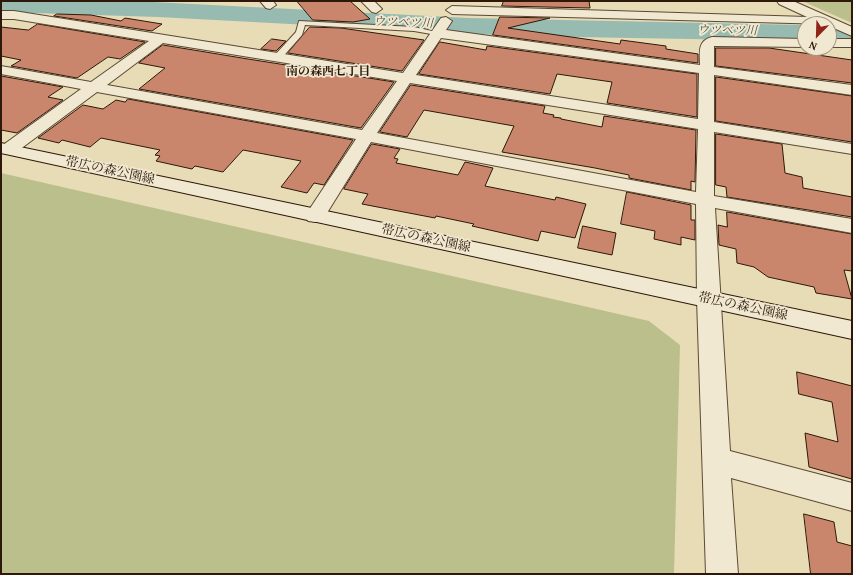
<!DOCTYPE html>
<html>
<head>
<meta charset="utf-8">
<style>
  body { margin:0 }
  #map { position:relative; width:853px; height:575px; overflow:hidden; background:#e8dcb7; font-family:"Gentium Book Plus",serif }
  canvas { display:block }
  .frame { position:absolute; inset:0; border:2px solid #2d1809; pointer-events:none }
  .north { position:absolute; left:797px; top:16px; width:40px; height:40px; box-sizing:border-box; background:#f0e8d0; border:1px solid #a29580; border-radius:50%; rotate:203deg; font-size:11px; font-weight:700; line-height:16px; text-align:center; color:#2d1809 }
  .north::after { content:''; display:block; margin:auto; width:14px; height:18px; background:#8f2418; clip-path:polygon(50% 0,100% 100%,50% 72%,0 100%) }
</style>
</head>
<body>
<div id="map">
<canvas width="853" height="575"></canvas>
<div class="frame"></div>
<div class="north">N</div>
</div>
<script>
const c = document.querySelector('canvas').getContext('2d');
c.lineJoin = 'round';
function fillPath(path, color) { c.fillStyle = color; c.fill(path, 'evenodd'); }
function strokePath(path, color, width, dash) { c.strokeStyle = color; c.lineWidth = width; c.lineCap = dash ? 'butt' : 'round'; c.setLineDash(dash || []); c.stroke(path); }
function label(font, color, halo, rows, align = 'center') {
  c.font = font + ' "Gentium Book Plus","Noto Serif JP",serif'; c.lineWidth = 3.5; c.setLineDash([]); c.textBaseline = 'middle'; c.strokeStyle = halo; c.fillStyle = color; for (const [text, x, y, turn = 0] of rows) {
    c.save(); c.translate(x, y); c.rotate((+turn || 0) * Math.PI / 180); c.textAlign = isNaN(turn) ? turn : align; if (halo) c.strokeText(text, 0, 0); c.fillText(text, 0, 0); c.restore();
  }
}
const green = new Path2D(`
  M 802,1 L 852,1 L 852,23 Z
  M 1,173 L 649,321 L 680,345 L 674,574 L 1,574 Z`);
const river = new Path2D(`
  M 1,1 L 133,1 L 469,18 L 805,25 L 805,41 L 517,36 L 158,17 L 1,12 Z
  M 829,26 L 852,26 L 852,42 L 829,42 Z`);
const building = new Path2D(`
  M 297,1 L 350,1 L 370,19 L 353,22 L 313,20 Z
  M 504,1 L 589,1 L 590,8 L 502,6 Z
  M 57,14 L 91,15 L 121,21 L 125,18 L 162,24 L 152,31 L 54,16 Z
  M 500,17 L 550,18 L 508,28 L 620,44 L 621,40 L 666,46 L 666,49 L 698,54 L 698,63 L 493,35 Z
  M 38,24 L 145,42 L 120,59 L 108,57 L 77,78 L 11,66 L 21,60 L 1,56 L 1,27 L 28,30 Z
  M 310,27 L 341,28 L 424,40 L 402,71 L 288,53 Z
  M 272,39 L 286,41 L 276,51 L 261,49 Z
  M 440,42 L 486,50 L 487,46 L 697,74 L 697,117 L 607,103 L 612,82 L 557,74 L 550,94 L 419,74 Z
  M 163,45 L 248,59 L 394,82 L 361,128 L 139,89 L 165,68 L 139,63 Z
  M 716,48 L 769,48 L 852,60 L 852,83 L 716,66 Z
  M 1,76 L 63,87 L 48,97 L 63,100 L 17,133 L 1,130 Z
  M 716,77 L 852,96 L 852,142 L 716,121 Z
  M 411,85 L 545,106 L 543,113 L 554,115 L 553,117 L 561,118 L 561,119 L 602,127 L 604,116 L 696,130 L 695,182 L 691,181 L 691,190 L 629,178 L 629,175 L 595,168 L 502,152 L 514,126 L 424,110 L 407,137 L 380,132 Z
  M 128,99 L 353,140 L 324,185 L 314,183 L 307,193 L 281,187 L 301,161 L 243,150 L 223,172 L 195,166 L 192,169 L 156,161 L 160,156 L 155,155 L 160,150 L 101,138 L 90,147 L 62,140 L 59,143 L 38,138 L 83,105 L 103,109 L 116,100 L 125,102 Z
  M 716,134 L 782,144 L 785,173 L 802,177 L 803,188 L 852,197 L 852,217 L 727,197 L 726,187 L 716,185 Z
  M 372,144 L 400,149 L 394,158 L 398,159 L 396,163 L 458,175 L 465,162 L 493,168 L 485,186 L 555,200 L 556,197 L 586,204 L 575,238 L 541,231 L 538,241 L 472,226 L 474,224 L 436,216 L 435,218 L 362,204 L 368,194 L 344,189 Z
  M 627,192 L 691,205 L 691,220 L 695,220 L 695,240 L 681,237 L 681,245 L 654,239 L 655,231 L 621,224 Z
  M 727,212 L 852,234 L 852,271 L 844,270 L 852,299 L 816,293 L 814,287 L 768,277 L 754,267 L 737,263 L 736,249 L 719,245 L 718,225 L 727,227 Z
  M 583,226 L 616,233 L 612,255 L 578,248 Z
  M 797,372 L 852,386 L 852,479 L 809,467 L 805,433 L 838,442 L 832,402 L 799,394 Z
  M 804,514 L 834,522 L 837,542 L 852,546 L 852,574 L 811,574 Z`);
const service = new Path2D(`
  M 299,21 L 414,27 L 441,33 L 437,35 L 414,31 L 305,25 L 302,35 L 280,60 L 274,60 L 274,56 L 296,32 Z`);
const minor = new Path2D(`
  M 260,1 L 273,1 L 276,5 L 270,9 L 266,8 Z
  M 361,1 L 374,1 L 382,9 L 376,13 L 372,12 Z
  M 777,1 L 793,1 L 852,27 L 852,36 L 829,26 L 829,24 L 452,14 L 446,10 L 452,6 L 807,17 L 779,4 Z
  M 1,11 L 14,11 L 403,73 L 441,18 L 446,17 L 452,21 L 446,30 L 700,65 C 700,52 697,41 712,37 L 805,39 L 805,47 L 714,46 L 714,67 L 852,85 L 852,95 L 714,75 L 714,122 L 852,144 L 852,154 L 714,132 L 714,196 L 852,219 L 852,233 L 715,208 L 730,451 L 852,483 L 852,511 L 731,478 L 738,574 L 706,574 L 697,299 L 696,204 L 371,142 L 322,221 L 315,222 L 308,221 L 305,216 L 356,139 L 97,92 L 15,153 L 9,154 L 3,153 L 1,148 L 3,145 L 81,89 L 1,74 L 1,66 L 91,82 L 149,41 L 14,19 L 1,19 ZM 441,38 L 699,73 L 698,119 L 416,75 ZM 163,43 L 397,81 L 362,130 L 107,85 ZM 410,83 L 698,129 L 696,192 L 377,133 Z
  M 829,39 L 852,39 L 852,47 L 829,47 Z`);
const secondary = new Path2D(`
  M 1,143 L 852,321 L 852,339 L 1,153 Z`);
const farWaternames = [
  ["ウツベツ川",403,23,2],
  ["ウツベツ川",727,31,1]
];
const farNeighbourhoodnames = [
  ["南の森西七丁目",328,72]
];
const streetNames = [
  ["帯広の森公園線",110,171,12],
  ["帯広の森公園線",426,239,12],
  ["帯広の森公園線",743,307,12]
];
fillPath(green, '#babf8b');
fillPath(river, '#97bbb0');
fillPath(building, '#ca866c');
strokePath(building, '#2d1809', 1);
strokePath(service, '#5c4934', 2);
strokePath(minor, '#5c4934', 2);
strokePath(secondary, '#2d1809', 2);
fillPath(service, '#f0e8d0');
fillPath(minor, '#f0e8d0');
fillPath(secondary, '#f0e8d0');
label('italic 12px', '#525143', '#f0e8d0', farWaternames);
label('bold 12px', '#2d1809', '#f0e8d0', farNeighbourhoodnames);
label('13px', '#2d1809', '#f0e8d0', streetNames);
</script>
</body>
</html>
